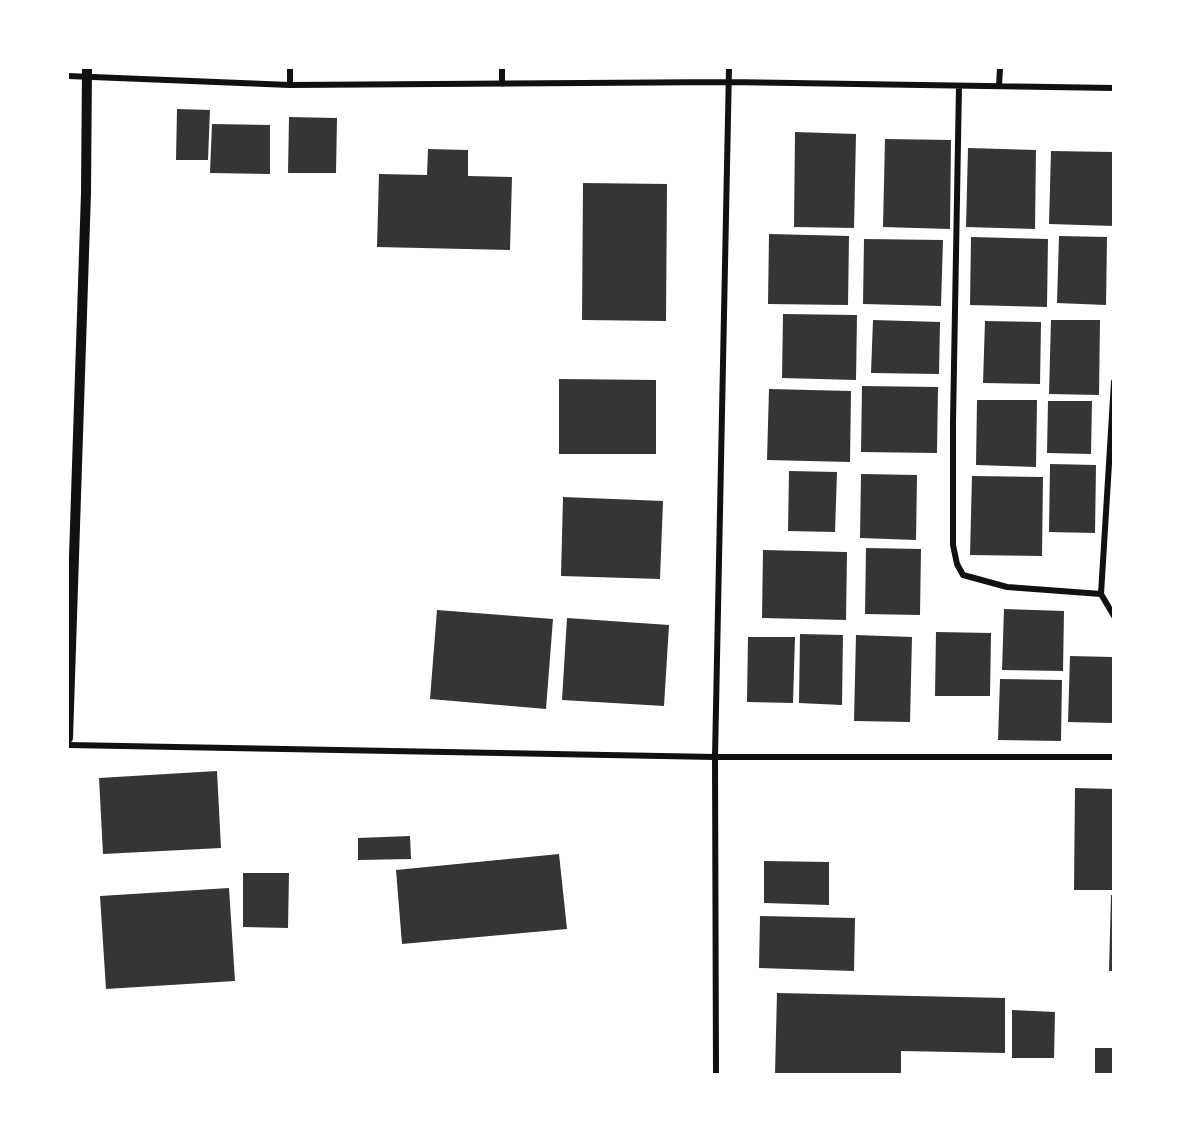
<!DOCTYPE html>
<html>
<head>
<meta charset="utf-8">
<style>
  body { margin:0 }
  #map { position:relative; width:1181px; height:1142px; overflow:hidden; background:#fff; font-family:Mulish,sans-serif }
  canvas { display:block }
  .frame { position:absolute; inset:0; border:69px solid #fff; pointer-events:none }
</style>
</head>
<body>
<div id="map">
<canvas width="1181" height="1142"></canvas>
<div class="frame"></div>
</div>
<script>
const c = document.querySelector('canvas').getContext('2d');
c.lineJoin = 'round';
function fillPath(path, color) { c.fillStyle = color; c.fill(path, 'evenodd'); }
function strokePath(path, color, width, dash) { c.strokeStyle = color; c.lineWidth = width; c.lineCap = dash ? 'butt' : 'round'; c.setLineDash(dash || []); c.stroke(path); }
const building = new Path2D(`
  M 177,109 L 210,110 L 208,160 L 176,160 Z
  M 289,117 L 337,118 L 336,173 L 288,173 Z
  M 212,124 L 270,125 L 270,174 L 210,173 Z
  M 795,132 L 856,134 L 854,228 L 794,227 Z
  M 885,139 L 951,140 L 950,229 L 883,227 Z
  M 968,148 L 1036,150 L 1035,229 L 966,227 Z
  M 428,149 L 468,150 L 468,176 L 512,177 L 510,250 L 377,247 L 379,174 L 427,175 Z
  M 1051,151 L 1114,152 L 1114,226 L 1049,224 Z
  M 583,183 L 667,184 L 666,321 L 582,320 Z
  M 769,234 L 849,236 L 848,305 L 768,304 Z
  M 1059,236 L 1107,237 L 1106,305 L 1057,303 Z
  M 971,237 L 1048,239 L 1047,307 L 970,305 Z
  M 864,239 L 943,240 L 941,306 L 863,304 Z
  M 783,314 L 857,315 L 856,380 L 782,378 Z
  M 873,320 L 940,322 L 939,374 L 871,373 Z
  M 1051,320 L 1100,320 L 1099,395 L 1049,394 Z
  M 985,321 L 1041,322 L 1040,384 L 983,383 Z
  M 559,379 L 656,380 L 656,454 L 559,454 Z
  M 862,386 L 938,387 L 937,453 L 861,452 Z
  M 769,389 L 851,391 L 850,462 L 767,460 Z
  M 977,400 L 1037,400 L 1036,467 L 976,465 Z
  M 1048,401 L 1092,401 L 1091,454 L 1047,453 Z
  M 1050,464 L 1096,465 L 1095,533 L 1049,532 Z
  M 789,471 L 837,472 L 835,532 L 788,531 Z
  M 861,474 L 917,475 L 916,540 L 860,538 Z
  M 972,476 L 1043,477 L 1042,556 L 970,555 Z
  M 563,497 L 663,501 L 660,579 L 561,576 Z
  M 866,548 L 921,549 L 920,615 L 865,614 Z
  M 763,550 L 847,552 L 846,620 L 762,618 Z
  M 1004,609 L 1064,611 L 1063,671 L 1002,670 Z
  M 437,610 L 553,619 L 546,709 L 430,699 Z
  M 567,618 L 669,625 L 664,706 L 562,700 Z
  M 936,632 L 991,633 L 990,696 L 935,696 Z
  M 800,634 L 843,635 L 842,705 L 799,703 Z
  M 856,635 L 912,637 L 910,722 L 854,721 Z
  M 748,637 L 795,637 L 793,703 L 747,702 Z
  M 1070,656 L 1113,657 L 1112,723 L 1068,722 Z
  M 1000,679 L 1062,680 L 1061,741 L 998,740 Z
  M 217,771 L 221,848 L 103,854 L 99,778 Z
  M 1075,788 L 1114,789 L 1114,890 L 1074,890 Z
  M 410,836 L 411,859 L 358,860 L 358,838 Z
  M 559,854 L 567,929 L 402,944 L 396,870 Z
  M 764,861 L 829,862 L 829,905 L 764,903 Z
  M 243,873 L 289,873 L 288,928 L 243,927 Z
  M 229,888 L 235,981 L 106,989 L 100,896 Z
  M 1111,895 L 1114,895 L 1114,971 L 1109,971 Z
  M 760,916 L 855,918 L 854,971 L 759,968 Z
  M 777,993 L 1005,998 L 1005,1053 L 901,1051 L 901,1074 L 775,1074 Z
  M 1012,1010 L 1055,1012 L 1054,1058 L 1012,1058 Z
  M 1095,1048 L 1114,1048 L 1114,1074 L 1095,1074 Z`);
const minor = new Path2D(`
  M 68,76 L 290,85 L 728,82 L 1114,88
  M 502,84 L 502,68
  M 290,85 L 290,68
  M 959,86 L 953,422 L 953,545 L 957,564 L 963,575 L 1007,587 L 1101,594
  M 999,86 L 1000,68
  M 1114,382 L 1101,594 L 1114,616
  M 68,745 L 715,757 L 1114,757
  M 716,1074 L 715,757 L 729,68`);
const tertiary = new Path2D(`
  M 68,738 L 86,193 L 87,68`);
fillPath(building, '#353535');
strokePath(minor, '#111', 6);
strokePath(tertiary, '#111', 10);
</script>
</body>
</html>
